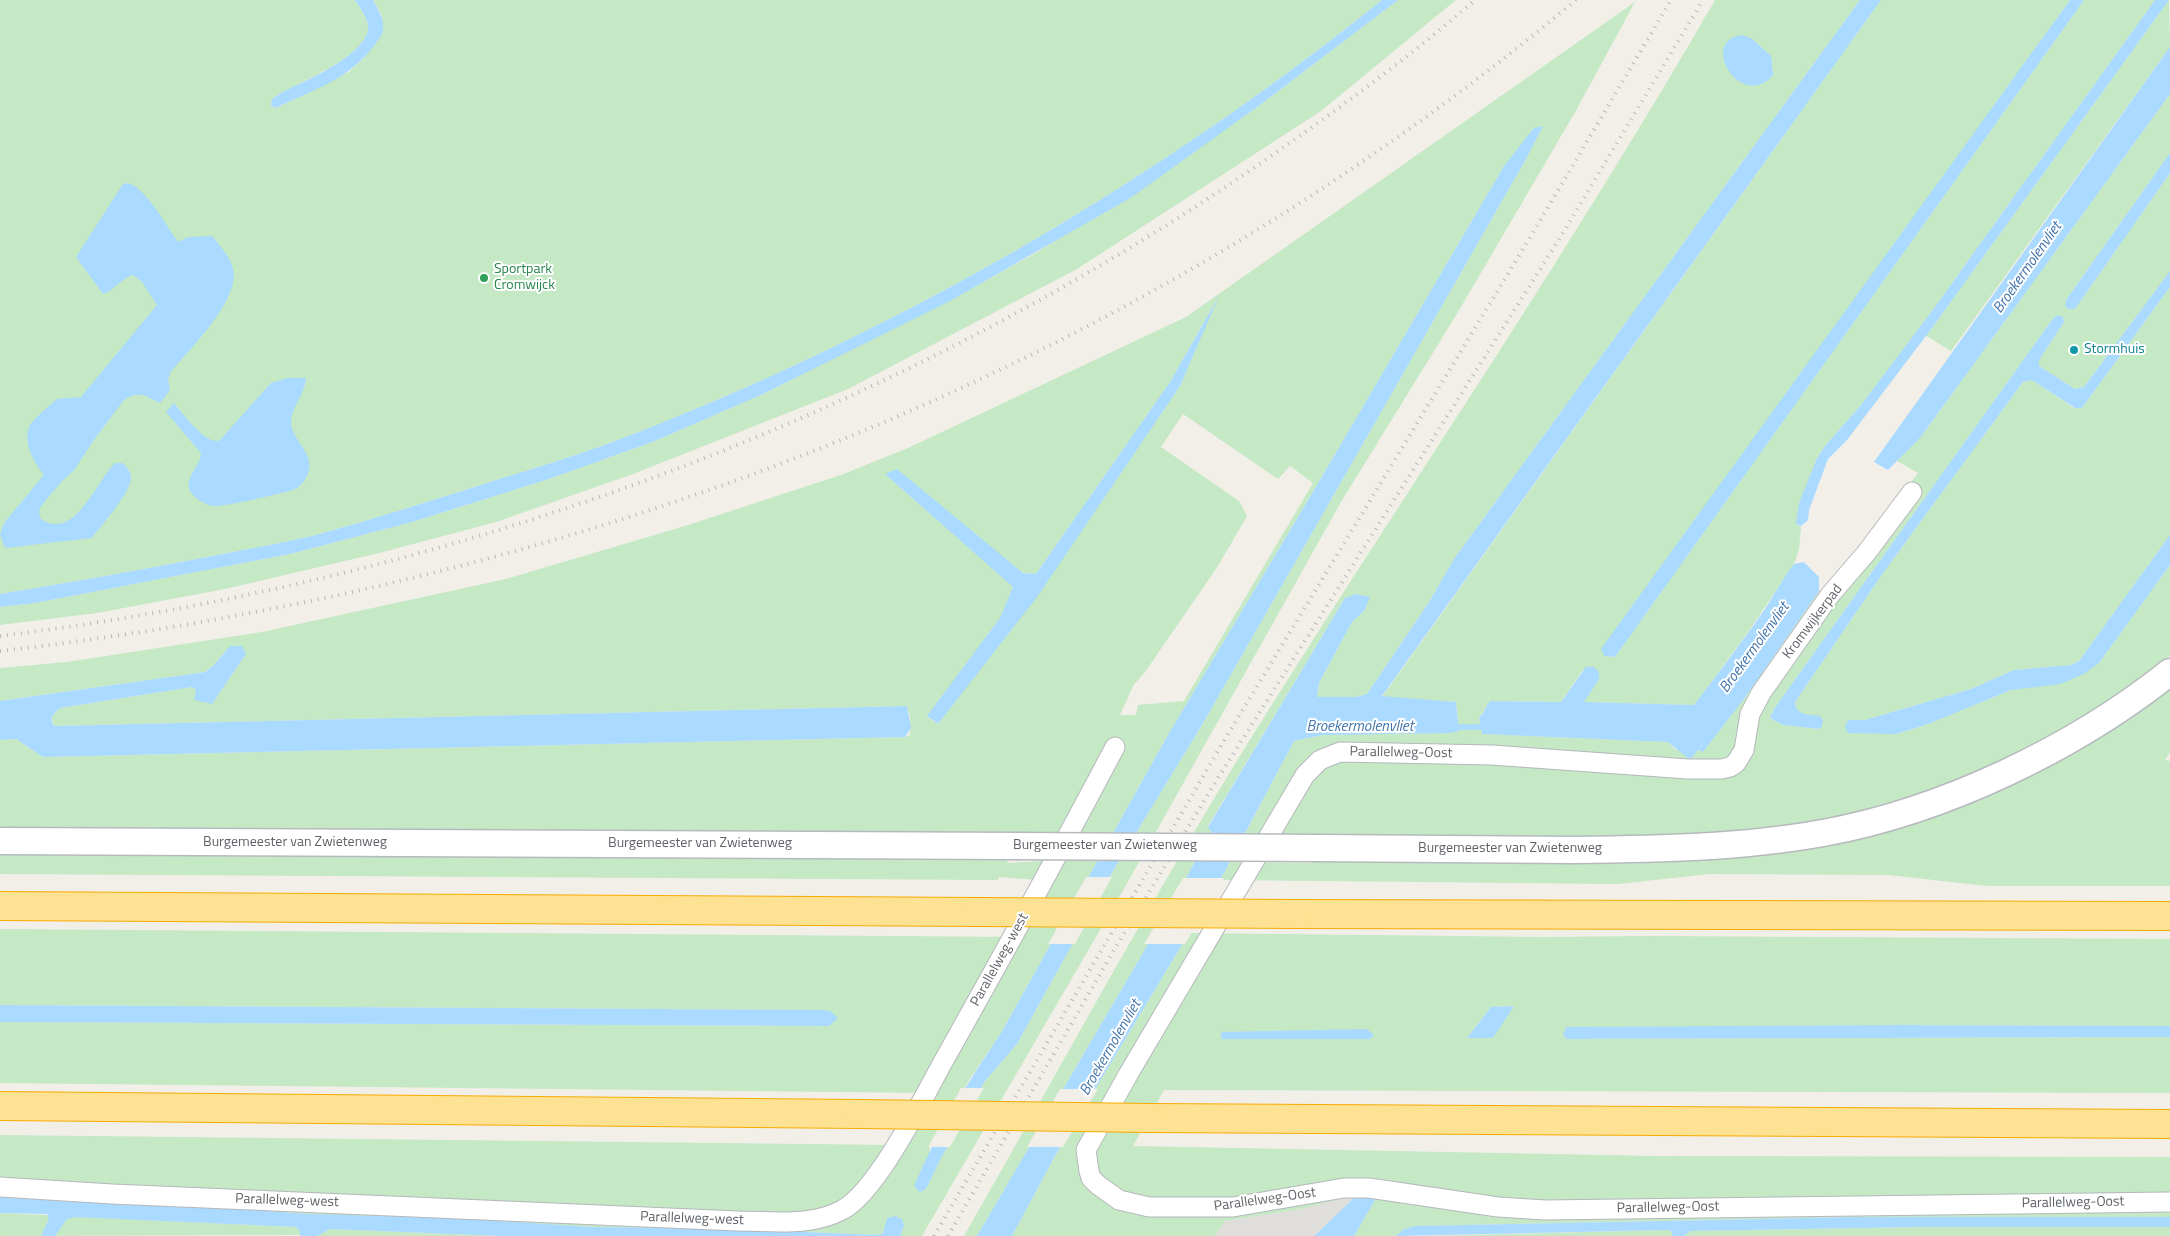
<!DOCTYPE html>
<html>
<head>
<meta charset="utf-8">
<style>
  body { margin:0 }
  canvas { display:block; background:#f1efe8 }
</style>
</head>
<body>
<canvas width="2170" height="1236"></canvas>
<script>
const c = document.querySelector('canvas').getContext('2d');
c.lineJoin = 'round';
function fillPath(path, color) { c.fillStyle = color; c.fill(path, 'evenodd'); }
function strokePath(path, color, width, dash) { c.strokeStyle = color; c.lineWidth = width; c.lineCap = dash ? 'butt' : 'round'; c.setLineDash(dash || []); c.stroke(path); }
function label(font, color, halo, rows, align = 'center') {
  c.font = font + ' "Titillium Web",sans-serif'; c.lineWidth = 4; c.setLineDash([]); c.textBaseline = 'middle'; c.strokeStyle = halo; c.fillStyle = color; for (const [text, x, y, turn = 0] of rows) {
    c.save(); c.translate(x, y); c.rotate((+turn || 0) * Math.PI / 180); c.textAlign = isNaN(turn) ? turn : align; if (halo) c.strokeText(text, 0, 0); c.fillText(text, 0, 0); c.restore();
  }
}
const industrial = new Path2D(`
  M 1357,1195 L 1314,1236 L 1215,1236 L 1225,1221 L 1301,1209 Z`);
const green = new Path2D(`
  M 0,0 L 355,0 C 359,7 366,16 368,24 C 374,55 294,83 272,99 L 271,106 L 276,108 L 349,72 L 365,57 L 382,16 L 373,0 L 1382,0 C 1159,179 910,325 644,430 C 599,448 552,463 506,477 C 443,497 380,517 316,535 C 284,543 251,548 218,555 C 146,569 73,582 0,594 Z
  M 1398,0 L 1456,0 L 1321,111 L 1077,269 L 848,389 L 633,474 L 496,522 L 379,553 L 225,589 L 97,613 L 0,625 L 0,607 L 35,603 L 290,554 L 412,522 L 549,479 L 655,441 L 763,394 L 949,301 L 1039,251 L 1264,102 Z
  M 1715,0 L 1860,0 L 1454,559 L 1429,602 L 1367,694 L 1356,697 L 1317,697 L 1319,683 L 1352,622 L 1364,611 L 1345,598 L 1208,826 L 1211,830 L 1181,888 L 977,1236 L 964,1236 C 1064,1062 1159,884 1266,714 C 1416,476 1575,243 1715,0 Z
  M 1881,0 L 2070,0 L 1604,656 L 1615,657 L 2084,0 L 2155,0 L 1932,311 L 1861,405 L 1825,446 L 1817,458 L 1796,524 L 1801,527 L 1799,549 L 1794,564 L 1746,635 L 1694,705 L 1583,702 L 1583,670 L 1561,702 L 1490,701 L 1479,718 L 1482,734 L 1648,741 L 1668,742 L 1676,750 L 1703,751 L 1744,699 L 1819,591 L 1836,583 L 1918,473 L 1897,461 L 1920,438 L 2170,94 L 2170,153 L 2066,300 L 2075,309 L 2170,173 L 2170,271 L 2084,387 L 2075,389 L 2039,366 L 2039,360 L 2064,322 L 2063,317 L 2058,315 L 2054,317 L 1774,709 L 1770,718 L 1783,725 L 1819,729 L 1797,710 L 1795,702 L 1883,573 L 2023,382 L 2032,380 L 2074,408 L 2082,408 L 2170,287 L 2170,535 L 2079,661 L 2071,665 L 2014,670 L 1971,689 L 1865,720 L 1848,720 L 1896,734 L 1928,724 L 2011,690 L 2029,687 L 2099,663 L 2170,565 L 2170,656 C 2141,678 2112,700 2081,719 C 1995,771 1897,805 1799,824 C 1759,831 1719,834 1679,837 L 1245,834 L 1294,741 L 1323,735 L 1459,731 L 1456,702 L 1382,697 Z
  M 2169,0 L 2170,47 L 1951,351 L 1925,335 L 1929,332 Z
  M 1635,2 L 1574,114 L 1458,312 L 1341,502 L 1125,887 L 922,1236 L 900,1236 L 904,1226 L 887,1218 L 883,1233 L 878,1235 L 706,1228 L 592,1227 L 307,1214 L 185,1205 L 0,1197 L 0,1135 L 896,1145 L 931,1093 L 0,1083 L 0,1022 L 829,1026 L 823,1010 L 0,1005 L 0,929 L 1018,937 L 1049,881 L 999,877 L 998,880 L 0,874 L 0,853 L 1008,860 L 1007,863 L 1061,860 L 1073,838 L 0,830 L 0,740 L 16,739 L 43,757 L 905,737 L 910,735 L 910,716 L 907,706 L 54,726 C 50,717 53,714 60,708 L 192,687 L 212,703 L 246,654 L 230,646 L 213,666 L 205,672 L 0,701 L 0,668 L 67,662 L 262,632 L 506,579 L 685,526 L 841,475 L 908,448 L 1186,317 ZM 1526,159 L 1202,725 L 1114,869 L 1017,1044 L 985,1081 L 942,1156 L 926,1189 L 930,1147 L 971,1077 L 1001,1033 L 1168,735 L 1317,485 L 1504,166 ZM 1216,301 L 1180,386 L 938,724 L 927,717 L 1000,618 L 1014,587 L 886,475 L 1023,573 L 1036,574 L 1170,382 ZM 1183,414 L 1278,479 L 1290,466 L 1313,483 L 1184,701 L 1138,705 L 1136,715 L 1120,715 L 1133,686 L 1145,672 L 1218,566 L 1247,516 L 1239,501 L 1161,447 Z
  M 2170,686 L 2170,752 L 2165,760 L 2170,761 L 2170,886 L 1987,886 L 1889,875 L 1709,874 L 1618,884 L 1220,880 L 1230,862 L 1312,863 L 1313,861 L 1835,841 Z
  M 1189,933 L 1544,937 L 1649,936 L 2170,939 L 2170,1026 L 1901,1025 L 1563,1035 L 1567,1039 L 2170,1037 L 2170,1093 L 1164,1090 L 1133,1146 L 1655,1156 L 2170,1157 L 2170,1217 L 1857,1217 L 1415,1226 L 1404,1229 L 1396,1236 L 1354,1236 L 1378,1195 L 1357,1195 L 1301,1209 L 1225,1221 L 1215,1236 L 1012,1236 L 1055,1156 ZM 1514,1006 L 1467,1038 L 1491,1007 Z
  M 0,1213 L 296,1227 L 299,1228 L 301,1235 L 0,1236 Z
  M 1917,1227 L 2170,1227 L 2170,1236 L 1684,1236 L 1690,1231 Z
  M 330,1229 L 502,1236 L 317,1236 Z
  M 1668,1230 L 1672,1232 L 1672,1236 L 1427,1236 Z`);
const water = new Path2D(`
  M 355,0 L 373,0 C 378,10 384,17 383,29 C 383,35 377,41 374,46 C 347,81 314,89 276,108 L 271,106 L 272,99 L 281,93 C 302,82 373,53 368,24 C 366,16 359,7 355,0 Z
  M 1382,0 L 1398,0 L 1264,102 L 1132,197 L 950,301 L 763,394 L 655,441 L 549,479 L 412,522 L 290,554 L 35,603 L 0,607 L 0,594 C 73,582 146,569 218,555 C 251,548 284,543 316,535 C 380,517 443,497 506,477 C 552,463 599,448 644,430 C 910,325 1159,179 1382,0 Z
  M 1860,0 L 1881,0 L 1382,696 L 1456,702 L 1459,731 L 1450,733 L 1323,735 L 1294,741 L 1216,888 L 1055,1156 L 1012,1236 L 977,1236 L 1181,888 L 1211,831 L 1208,827 L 1345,598 L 1356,594 L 1370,597 L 1364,611 L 1352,622 L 1319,683 L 1317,697 L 1356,697 L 1367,694 L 1429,602 L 1454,559 Z
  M 2070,0 L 2084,0 L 1615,657 L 1604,656 L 1601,649 Z
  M 2155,0 L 2169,0 L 1929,332 L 1847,440 L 1828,459 L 1809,510 L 1808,520 L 1801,526 L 1796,524 L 1799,503 L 1817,458 L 1825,446 L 1861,405 L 1932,311 Z
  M 1742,35 L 1751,38 L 1771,56 L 1773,75 C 1742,112 1697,41 1742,35 Z
  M 2170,47 L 2170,94 L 1920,438 L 1888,470 L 1874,462 Z
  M 1543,126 L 1526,159 L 1202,725 L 1114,869 L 1017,1044 L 985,1081 L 942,1156 L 926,1189 L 920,1192 L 914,1186 C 937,1131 968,1082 1001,1033 L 1168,735 L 1317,485 L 1504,166 L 1534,128 Z
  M 2170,153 L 2170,173 L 2075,309 L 2068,309 L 2065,306 L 2066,300 Z
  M 127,183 C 145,186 167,227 178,242 L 188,237 L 212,236 C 220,246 230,256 233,269 C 241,299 188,351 170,373 L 168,380 L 170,390 L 160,403 L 144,395 L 133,395 L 124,400 L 93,441 L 75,469 L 62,481 L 41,506 L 39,512 L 41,519 C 75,542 96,481 115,463 L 123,463 C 127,468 132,473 131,479 C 129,494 102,525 92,538 L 5,548 L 0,534 L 4,523 L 44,475 C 34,462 23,444 29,427 C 32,420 50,405 57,399 L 81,397 L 157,305 L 142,282 L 133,275 C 120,279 115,290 103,294 L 76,257 L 123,184 Z
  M 2170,271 L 2170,287 L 2082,408 L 2075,408 L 2032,380 L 2023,382 L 1883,573 L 1795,702 C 1796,716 1808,714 1820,716 L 1823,720 L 1822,726 L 1819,729 L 1783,725 L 1770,718 L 1774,709 L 2054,317 L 2058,315 L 2063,317 L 2064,322 L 2039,360 L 2039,366 L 2075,389 L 2084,387 Z
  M 1219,296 L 1180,386 L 1037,597 L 938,724 L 927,716 L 1000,618 L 1013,587 L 885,474 L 897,469 L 1023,573 L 1036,574 L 1170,382 Z
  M 288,378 L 306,378 C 305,394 292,406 291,421 C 291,440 316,454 308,473 C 307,478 301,485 297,488 C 288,493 219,508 212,506 C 204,504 194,498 190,491 C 184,477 201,466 201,453 L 166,412 L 174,403 C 183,414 204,443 219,441 L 271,383 Z
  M 2170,535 L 2170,565 L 2099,663 L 2084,674 L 2060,684 L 2011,690 L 1928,724 L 1896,734 L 1848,733 L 1845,727 L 1848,720 L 1865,720 L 1971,689 L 2014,670 L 2071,665 L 2079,661 Z
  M 1804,562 L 1819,577 L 1819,591 L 1744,699 L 1703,752 L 1698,750 L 1690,760 L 1668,742 L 1482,734 L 1479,717 C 1485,713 1485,707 1490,701 L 1561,702 L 1586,667 L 1594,667 L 1599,672 L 1599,679 L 1584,702 L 1694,705 C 1718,673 1742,642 1765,609 C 1775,594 1783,578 1794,564 Z
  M 230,646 L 242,646 L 246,654 L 212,704 L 194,700 L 196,690 L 192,687 L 60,708 C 53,714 49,718 54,726 L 907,706 L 911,728 L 905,737 L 43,757 L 16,739 L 0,740 L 0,701 L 205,672 L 213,666 Z
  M 0,1005 L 823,1010 L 830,1011 L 838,1018 L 829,1026 L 0,1022 Z
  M 1514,1006 L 1493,1038 L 1467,1038 L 1491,1007 Z
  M 1901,1025 L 2170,1026 L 2170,1037 L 1567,1039 L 1563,1035 L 1566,1027 Z
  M 1367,1029 L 1374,1035 L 1370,1039 L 1221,1039 L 1221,1032 Z
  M 1357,1195 L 1378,1195 L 1354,1236 L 1314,1236 Z
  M 0,1197 L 185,1205 L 307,1214 L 450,1218 L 592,1227 L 706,1228 L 878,1235 L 883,1233 L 887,1218 L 895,1216 L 902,1219 L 904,1226 L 900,1236 L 502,1236 L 330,1229 L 317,1236 L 300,1236 L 300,1231 L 296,1227 L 75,1217 L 67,1219 L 55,1236 L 41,1236 L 49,1219 L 47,1214 L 0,1213 Z
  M 1857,1217 L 2170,1217 L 2170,1227 L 1917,1227 L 1690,1231 L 1684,1236 L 1672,1236 L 1672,1232 L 1668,1230 L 1396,1236 L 1404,1229 L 1415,1226 Z`);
const pier = new Path2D(`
  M 1086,877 L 1112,877 L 1075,944 L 1048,944 Z
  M 1183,878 L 1224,878 L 1185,944 L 1144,944 Z
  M 961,1088 L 984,1088 L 950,1147 L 928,1147 Z
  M 1060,1089 L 1098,1089 L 1063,1147 L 1027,1147 Z`);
const stream = new Path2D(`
  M 1453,727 L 1489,727`);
const street = new Path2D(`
  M 1912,492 L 1867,552 L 1830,595 L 1761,693 L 1750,714 L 1744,750 L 1736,763 L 1730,767 L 1721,769 L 1688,769 L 1492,755 L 1340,752 L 1320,760 L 1305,775 L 1129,1073 L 1086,1150 L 1089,1171 L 1091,1178 L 1098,1185 L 1119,1200 L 1149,1207 L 1233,1207 L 1344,1188 L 1369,1188 L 1498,1207 L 1545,1210 L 2170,1202
  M 0,1187 L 112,1194 L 738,1221 C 772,1221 811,1227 842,1210 C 877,1192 923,1098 943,1062 C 1002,957 1059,853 1115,747`);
const secondary = new Path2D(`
  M 0,841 L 1016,846
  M 1317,848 C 1403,849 1488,850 1573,850 C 1657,849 1740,848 1823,833 C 1944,811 2075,748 2170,672`);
const highway = new Path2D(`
  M 0,906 L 980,912
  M 1297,914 L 2170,916
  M 0,1106 L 861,1114
  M 1149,1118 L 2170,1124`);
const rail = new Path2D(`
  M 0,636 C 440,582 864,429 1233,182 C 1317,125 1399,66 1475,0
  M 0,651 C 578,585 1128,376 1576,0
  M 934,1236 L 1225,739 L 1531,236 L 1671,0
  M 948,1236 L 1113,952 L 1213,786 L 1558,241 L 1703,0`);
const secondaryBridge = new Path2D(`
  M 1016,846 L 1317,848`);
const highwayBridge = new Path2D(`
  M 980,912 L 1297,914
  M 861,1114 L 1149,1118`);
const markers = [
  [484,278,5,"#2e9e5b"],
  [2074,350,5,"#0f9aa8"]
];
const leisureNames = [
  ["Sportpark",494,270],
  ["Cromwijck",494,286]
];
const cultureNames = [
  ["Stormhuis",2084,350]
];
const streetNames = [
  ["Kromwijkerpad",1813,622,-53],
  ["Parallelweg-Oost",1401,753,1],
  ["Burgemeester van Zwietenweg",295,843],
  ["Burgemeester van Zwietenweg",700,844],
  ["Burgemeester van Zwietenweg",1105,846],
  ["Burgemeester van Zwietenweg",1510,849],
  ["Parallelweg-west",1000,960,-61],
  ["Parallelweg-Oost",1265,1200,-8],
  ["Parallelweg-west",287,1201,2],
  ["Parallelweg-Oost",2073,1203,-1],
  ["Parallelweg-Oost",1668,1208,-1],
  ["Parallelweg-west",692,1219,2]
];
const waterNames = [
  ["Broekermolenvliet",2028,268,-55],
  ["Broekermolenvliet",1755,648,-54],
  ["Broekermolenvliet",1360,727],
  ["Broekermolenvliet",1111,1048,-60]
];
fillPath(industrial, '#e0deda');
fillPath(green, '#c5e8c5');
fillPath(water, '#aadaff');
fillPath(pier, '#f1efe8');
strokePath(stream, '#aadaff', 5.5);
strokePath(street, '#b5b8bc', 21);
strokePath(secondary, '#b6babf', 29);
strokePath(highway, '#f9ab00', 30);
strokePath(street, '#fff', 19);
strokePath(secondary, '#fff', 26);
strokePath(highway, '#fde293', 28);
strokePath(rail, '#b6b7b8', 4, [1, 6]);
strokePath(secondaryBridge, '#b6babf', 29, []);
strokePath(highwayBridge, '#f9ab00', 30, []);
strokePath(secondaryBridge, '#fff', 26);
strokePath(highwayBridge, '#fde293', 28);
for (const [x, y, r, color] of markers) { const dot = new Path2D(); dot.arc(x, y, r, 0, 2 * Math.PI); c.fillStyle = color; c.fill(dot); strokePath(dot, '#fff', 2); }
label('14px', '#27864d', '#fff', leisureNames, 'left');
label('14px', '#0d838f', '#fff', cultureNames, 'left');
label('14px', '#5f6368', '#fff', streetNames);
label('italic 15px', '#4174aa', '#fff', waterNames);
</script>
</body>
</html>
